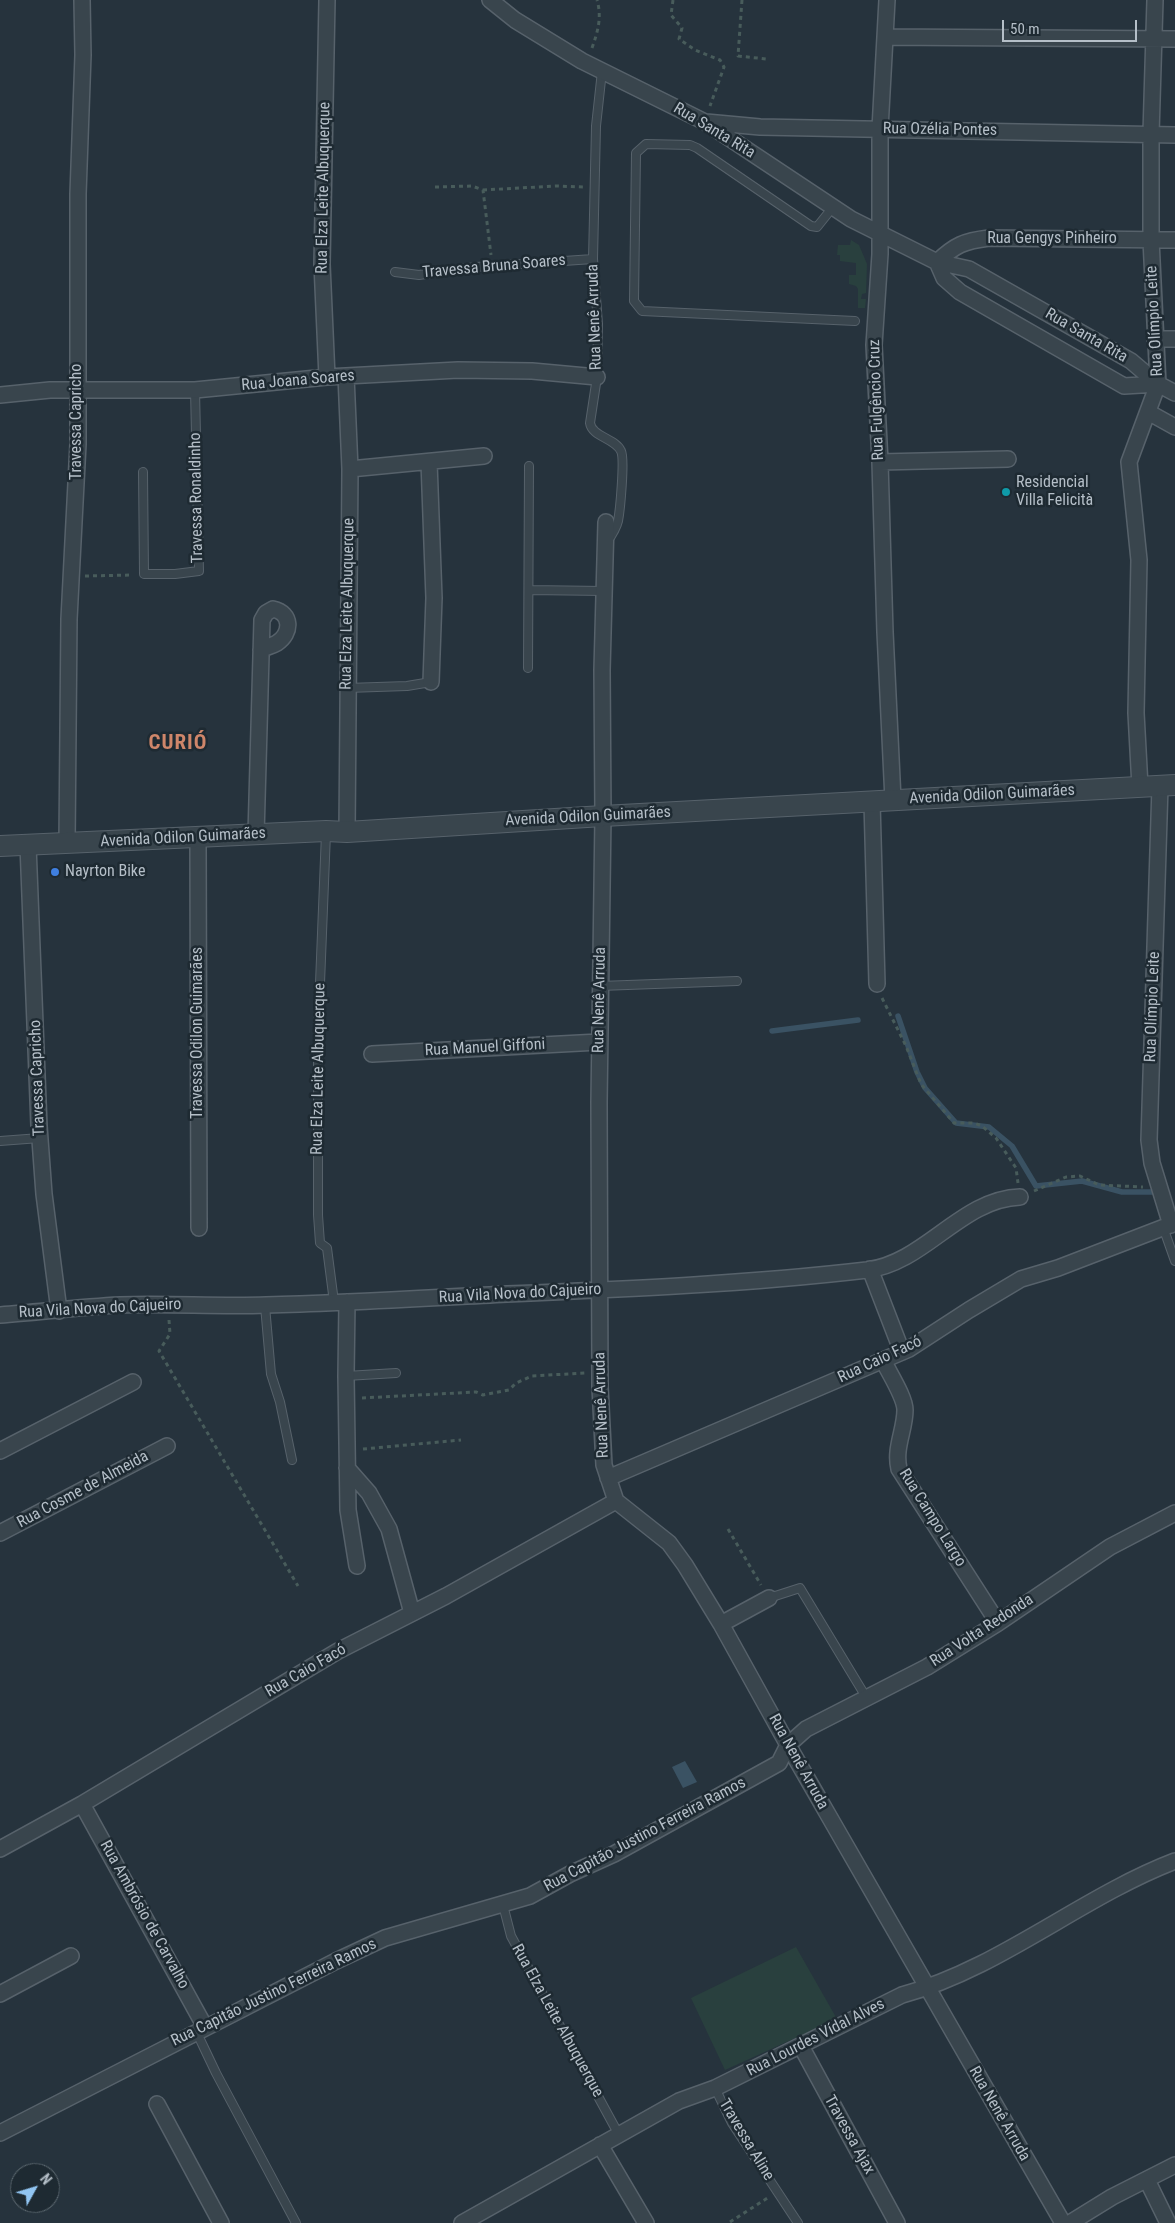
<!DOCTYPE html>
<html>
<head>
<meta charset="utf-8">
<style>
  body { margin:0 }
  #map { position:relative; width:1175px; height:2223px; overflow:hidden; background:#26333d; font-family:"Roboto Condensed",sans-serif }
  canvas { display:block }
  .north { position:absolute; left:10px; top:2163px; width:50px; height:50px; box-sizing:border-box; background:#1e2a32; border:1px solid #5a666e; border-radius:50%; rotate:51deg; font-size:14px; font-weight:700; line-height:20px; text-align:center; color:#b5bfc8 }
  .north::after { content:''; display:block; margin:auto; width:18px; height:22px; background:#91c5f2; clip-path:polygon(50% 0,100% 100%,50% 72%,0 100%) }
  .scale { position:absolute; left:1002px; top:20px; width:135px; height:22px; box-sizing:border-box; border:2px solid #b5bfc8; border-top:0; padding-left:6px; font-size:15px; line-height:18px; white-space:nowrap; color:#b5bfc8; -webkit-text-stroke:4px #1e2a32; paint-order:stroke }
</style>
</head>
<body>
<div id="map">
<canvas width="1175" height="2223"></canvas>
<div class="north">N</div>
<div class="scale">50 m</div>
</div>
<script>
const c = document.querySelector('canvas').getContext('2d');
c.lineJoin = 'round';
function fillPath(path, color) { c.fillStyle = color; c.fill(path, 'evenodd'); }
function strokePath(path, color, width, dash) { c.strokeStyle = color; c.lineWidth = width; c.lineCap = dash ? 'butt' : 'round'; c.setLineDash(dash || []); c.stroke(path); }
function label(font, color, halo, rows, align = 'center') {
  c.font = font + ' "Roboto Condensed",sans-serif'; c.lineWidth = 5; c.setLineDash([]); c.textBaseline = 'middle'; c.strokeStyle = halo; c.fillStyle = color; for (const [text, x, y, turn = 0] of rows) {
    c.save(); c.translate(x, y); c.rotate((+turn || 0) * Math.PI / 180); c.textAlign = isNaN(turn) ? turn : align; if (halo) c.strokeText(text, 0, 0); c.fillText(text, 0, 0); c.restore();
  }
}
const green = new Path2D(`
  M 851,240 L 859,245 L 867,264 L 866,293 L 862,294 L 861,299 L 866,299 L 865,308 L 858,308 L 858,289 L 856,286 L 849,284 L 849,275 L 856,275 L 856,263 L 840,261 L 840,255 L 837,255 L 838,245 L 850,245 Z
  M 796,1947 L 837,2019 L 725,2070 L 691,1998 Z`);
const water = new Path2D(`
  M 685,1761 L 697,1782 L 683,1788 L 672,1767 Z`);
const stream = new Path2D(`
  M 898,1016 L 917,1072 L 925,1088 L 956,1123 L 989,1127 L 1012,1146 L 1036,1186 L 1082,1181 L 1122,1192 L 1153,1192
  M 772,1031 L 858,1020`);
const path = new Path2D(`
  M 673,0 L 671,15 L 682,28 L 679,39 L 695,50 L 720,60 L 724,67 L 710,106
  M 742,0 L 738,56 L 766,59
  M 592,48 C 598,31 602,17 597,0
  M 435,187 L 472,186 L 483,190 L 491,255
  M 483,190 L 556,186 L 583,187
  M 85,576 L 132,575
  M 882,998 L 906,1046 L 921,1084 L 954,1123 L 974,1123 L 982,1126 L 996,1138 L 1016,1168 L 1018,1183
  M 1034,1191 L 1066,1177 L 1080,1176 L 1099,1185 L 1143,1187
  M 169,1320 L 170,1334 L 159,1351 L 298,1586
  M 362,1398 L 476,1392 L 483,1395 L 509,1390 L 516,1383 L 532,1376 L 585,1373
  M 363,1449 L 461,1440
  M 728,1529 L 761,1585
  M 730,2222 L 769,2197`);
const service = new Path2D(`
  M 602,71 L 596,126 L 593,259 L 598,324 L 597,377 L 590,423 C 592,437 615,438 621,451 C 625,459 620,511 618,521 C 616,529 612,535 607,542
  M 833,207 L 817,227 L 811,226 L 697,148 L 690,145 L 646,144 L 636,153 L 634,301 L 642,311 L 855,321
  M 395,272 L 419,275 L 476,267 L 593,259
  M 143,472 L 144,574 L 175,574 L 199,571 L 195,390
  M 529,590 L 604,591
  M 528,668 L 529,466
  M 347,688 L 407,686 L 431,682
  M 326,833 L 318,1033 L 318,1215 L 320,1243 L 327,1248 L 334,1302
  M 600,986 L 737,981
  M 0,1141 L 40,1138
  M 1163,1227 L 1175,1261
  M 265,1306 L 271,1374 L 280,1402 L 292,1460
  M 346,1376 L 396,1373
  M 769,1598 L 800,1588 L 866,1697
  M 503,1905 L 511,1936 L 619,2135
  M 196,2031 L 216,2073 L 296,2223
  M 715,2088 L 732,2123 L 798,2223`);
const minor = new Path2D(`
  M 327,0 L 322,264 L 327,377
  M 490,0 L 515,20 L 582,61 L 705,122 L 851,219 L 937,262 L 969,269 L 1131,361 L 1158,384 L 1175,393
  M 887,0 L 880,129 L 880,254 L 874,345 L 880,462 L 885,632 L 893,800
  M 885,37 L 1175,39
  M 706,122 L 760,127 L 1175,135
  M 937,262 L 944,278 L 960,292 L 1124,386 L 1158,384
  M 937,262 C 955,245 964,241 989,238 L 1175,240
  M 1155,339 L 1175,339
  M 346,376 L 350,469 L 347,832
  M 0,395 L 50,390 L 195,390 L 327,377 L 458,370 L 532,371 L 597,377
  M 1148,412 L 1175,427
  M 429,462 L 434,598 L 431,682
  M 880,462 L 1008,459
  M 350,469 L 484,456
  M 606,522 L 602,670 L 603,816 L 599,1102 L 600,1387 L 604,1465 L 616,1501 L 669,1543 L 685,1565 L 721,1624 L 788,1745 L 1063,2223
  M 1160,786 L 1149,1140 L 1152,1163 L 1171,1225
  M 1140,787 L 1136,713 L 1139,560 L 1129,462 L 1158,384 L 1151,240 L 1151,134 L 1155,0
  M 872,802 L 877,984
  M 256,835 L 262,620 L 266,613 L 273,609 C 292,613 292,633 277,643 C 272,646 266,647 261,650
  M 198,838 L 199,1228
  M 67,843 L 69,619 L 78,444 L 78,194 L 83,55 L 82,0
  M 28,845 L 39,1126 L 44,1194 L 59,1311
  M 372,1054 L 599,1042
  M 870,1269 L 902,1352
  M 347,1302 L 346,1376 L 348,1510 L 357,1566
  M 0,1315 C 40,1312 80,1307 120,1305 C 169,1303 218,1307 266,1305 C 346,1303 427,1298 507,1294 C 627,1289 747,1284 867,1270 C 925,1263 961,1199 1020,1197
  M 883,1360 C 889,1373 905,1397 905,1410 C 905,1430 894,1448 899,1469 L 998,1623
  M 0,1451 L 133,1382
  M 347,1468 L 369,1493 L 389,1529 L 412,1613
  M 608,1478 L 909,1349 L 969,1310 L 1021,1279 L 1058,1268 L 1175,1223
  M 0,1533 L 167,1446
  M 721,1624 L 769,1598
  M 82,1804 L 205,2027
  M 0,1849 L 82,1804 L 338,1651 L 446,1596 L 616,1501
  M 0,1994 L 71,1956
  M 801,2046 L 897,2223
  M 157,2104 L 221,2223
  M 0,2133 L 336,1961 L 385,1938 L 530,1896 L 570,1874 L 614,1854 L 779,1763 L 788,1745 L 806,1729 L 927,1667 L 998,1623 L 1110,1547 L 1175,1513
  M 600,2145 L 646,2223
  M 1147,2180 L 1168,2223
  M 462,2223 L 679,2101 L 715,2088 L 902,1995 C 999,1969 1081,1897 1175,1861
  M 1070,2223 L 1112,2197 L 1175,2165`);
const tertiary = new Path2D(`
  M 0,846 L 326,831 L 347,832 L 603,816 L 1175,785`);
const markers = [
  [1006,492,5,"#0f9aa8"],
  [55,872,5,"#3f7fe0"]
];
const streetNames = [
  ["Rua Ozélia Pontes",940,130,1],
  ["Rua Santa Rita",714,131,31],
  ["Rua Elza Leite Albuquerque",324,188,-89],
  ["Rua Gengys Pinheiro",1052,239],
  ["Travessa Bruna Soares",494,267,-5],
  ["Rua Nenê Arruda",595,317,-92],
  ["Rua Olímpio Leite",1155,321,-93],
  ["Rua Santa Rita",1086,336,30],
  ["Rua Joana Soares",298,381,-5],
  ["Rua Fulgêncio Cruz",877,400,-92],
  ["Travessa Capricho",77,422,-90],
  ["Travessa Ronaldinho",197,498,-91],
  ["Rua Elza Leite Albuquerque",348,604,-89],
  ["Avenida Odilon Guimarães",992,795,-3],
  ["Avenida Odilon Guimarães",588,817,-3],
  ["Avenida Odilon Guimarães",183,838,-3],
  ["Rua Nenê Arruda",600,1000,-89],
  ["Rua Olímpio Leite",1153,1007,-88],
  ["Travessa Odilon Guimarães",198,1033,-90],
  ["Rua Manuel Giffoni",485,1048,-3],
  ["Rua Elza Leite Albuquerque",319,1069,-89],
  ["Travessa Capricho",38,1078,-92],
  ["Rua Vila Nova do Cajueiro",520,1294,-3],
  ["Rua Vila Nova do Cajueiro",100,1309,-3],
  ["Rua Caio Facó",880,1360,-25],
  ["Rua Nenê Arruda",602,1405,-92],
  ["Rua Cosme de Almeida",83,1490,-28],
  ["Rua Campo Largo",932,1518,58],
  ["Rua Volta Redonda",982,1631,-33],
  ["Rua Caio Facó",306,1671,-30],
  ["Rua Nenê Arruda",798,1762,61],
  ["Rua Capitão Justino Ferreira Ramos",645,1835,-28],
  ["Rua Ambrósio de Carvalho",144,1915,61],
  ["Rua Capitão Justino Ferreira Ramos",274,1993,-26],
  ["Rua Elza Leite Albuquerque",557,2021,61],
  ["Rua Lourdes Vídal Alves",816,2038,-27],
  ["Rua Nenê Arruda",999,2114,60],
  ["Travessa Ajax",849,2135,61],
  ["Travessa Aline",746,2140,59]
];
const poiNames = [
  ["Residencial",1016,483],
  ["Villa Felicità",1016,501],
  ["Nayrton Bike",65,872]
];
const districtNames = [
  ["CURIÓ",178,744]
];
fillPath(green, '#29403e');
fillPath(water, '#3a5263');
strokePath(stream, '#3a5263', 5.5);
strokePath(service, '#57626b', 10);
strokePath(minor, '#57626b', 18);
strokePath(tertiary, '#57626b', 22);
strokePath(path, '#485c5b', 3, [4, 4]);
strokePath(service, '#39454d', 8);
strokePath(minor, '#39454d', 15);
strokePath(tertiary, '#39454d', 20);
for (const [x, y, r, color] of markers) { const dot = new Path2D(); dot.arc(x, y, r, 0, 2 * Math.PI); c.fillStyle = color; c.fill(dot); strokePath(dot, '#1e2a32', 2); }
label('16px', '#b5bfc8', '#1e2a32', streetNames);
label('16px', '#b5bfc8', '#1e2a32', poiNames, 'left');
c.letterSpacing = '1px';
label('bold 21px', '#cf866a', '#1e2a32', districtNames);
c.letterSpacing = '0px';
</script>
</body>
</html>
